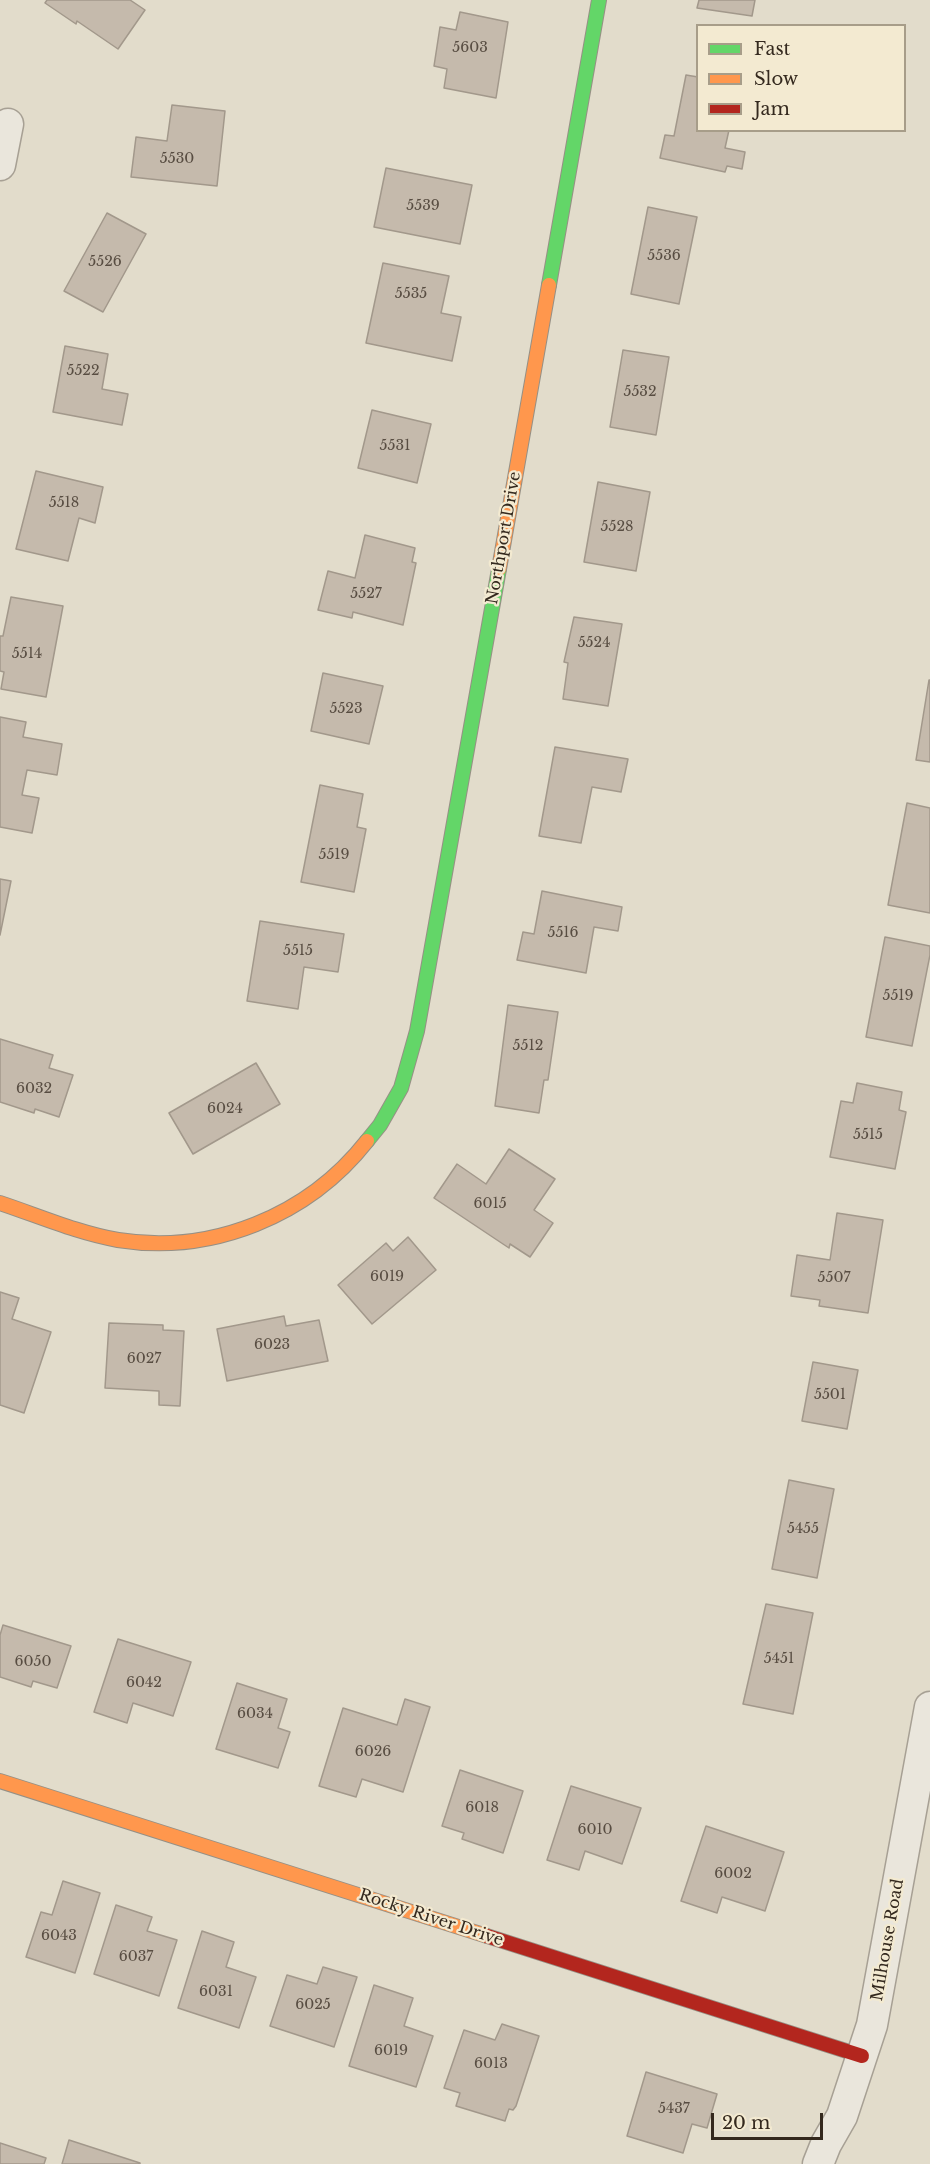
<!DOCTYPE html>
<html>
<head>
<meta charset="utf-8">
<style>
  body { margin:0 }
  #map { position:relative; width:930px; height:2164px; overflow:hidden; background:#e2dccb; font-family:"Libre Baskerville",serif }
  canvas { display:block }
  .legend { position:absolute; left:696px; top:24px; width:210px; height:108px; box-sizing:border-box; background:#f3ead1; border:2px solid #a79d89; margin:0; padding:8px 10px; list-style:none; font-size:18px; color:#34291e }
  .legend li { display:flex; align-items:center; gap:12px; height:30px }
  .legend b { width:30px; border:2px solid #a79d89 }
  .scale { position:absolute; left:711px; top:2113px; width:112px; height:27px; box-sizing:border-box; border:3px solid #34291e; border-top:0; padding-left:8px; font-size:18px; line-height:21px; white-space:nowrap; color:#34291e; -webkit-text-stroke:4px #f3ead1; paint-order:stroke }
</style>
</head>
<body>
<div id="map">
<canvas width="930" height="2164"></canvas>
<ul class="legend">
<li><b style="height:8px;background:#63d668"></b>Fast</li>
<li><b style="height:8px;background:#ff974d"></b>Slow</li>
<li><b style="height:8px;background:#b3261e"></b>Jam</li>
</ul>
<div class="scale">20 m</div>
</div>
<script>
const c = document.querySelector('canvas').getContext('2d');
c.lineJoin = 'round';
function fillPath(path, color) { c.fillStyle = color; c.fill(path, 'evenodd'); }
function strokePath(path, color, width, dash) { c.strokeStyle = color; c.lineWidth = width; c.lineCap = dash ? 'butt' : 'round'; c.setLineDash(dash || []); c.stroke(path); }
function label(font, color, halo, rows, align = 'center') {
  c.font = font + ' "Libre Baskerville",serif'; c.lineWidth = 4.5; c.setLineDash([]); c.textBaseline = 'middle'; c.strokeStyle = halo; c.fillStyle = color; for (const [text, x, y, turn = 0] of rows) {
    c.save(); c.translate(x, y); c.rotate((+turn || 0) * Math.PI / 180); c.textAlign = isNaN(turn) ? turn : align; if (halo) c.strokeText(text, 0, 0); c.fillText(text, 0, 0); c.restore();
  }
}
const building = new Path2D(`
  M 47,0 L 130,0 L 145,10 L 118,49 L 77,21 L 76,24 L 45,3 Z
  M 699,0 L 755,0 L 752,16 L 697,8 Z
  M 460,12 L 508,22 L 496,98 L 444,88 L 447,69 L 434,66 L 440,27 L 456,30 Z
  M 686,75 L 698,77 L 698,130 L 729,130 L 725,148 L 745,152 L 742,169 L 727,166 L 725,172 L 660,158 L 665,135 L 674,136 Z
  M 172,105 L 225,111 L 217,186 L 131,177 L 136,137 L 167,141 Z
  M 386,168 L 472,185 L 460,244 L 374,227 Z
  M 648,207 L 697,217 L 679,304 L 631,294 Z
  M 107,213 L 146,234 L 103,312 L 64,291 Z
  M 383,263 L 449,276 L 441,313 L 461,317 L 452,361 L 366,343 Z
  M 65,346 L 108,354 L 102,389 L 128,394 L 122,425 L 53,412 Z
  M 623,350 L 669,357 L 656,435 L 610,427 Z
  M 372,410 L 431,424 L 417,483 L 358,468 Z
  M 36,471 L 103,487 L 95,523 L 79,518 L 68,561 L 16,549 Z
  M 598,482 L 650,492 L 636,571 L 584,562 Z
  M 365,535 L 415,548 L 412,562 L 416,563 L 403,625 L 353,612 L 352,618 L 318,610 L 328,571 L 355,578 Z
  M 11,597 L 63,606 L 46,697 L 1,689 L 4,672 L 0,671 L 0,636 L 3,636 Z
  M 574,617 L 622,624 L 608,706 L 563,699 L 568,663 L 564,662 Z
  M 323,673 L 383,686 L 369,744 L 311,731 Z
  M 929,680 L 930,680 L 930,762 L 916,760 Z
  M 0,717 L 26,722 L 23,737 L 62,744 L 57,775 L 27,770 L 22,795 L 39,798 L 32,833 L 0,827 Z
  M 555,747 L 628,759 L 621,792 L 592,787 L 581,843 L 539,836 Z
  M 320,785 L 363,794 L 357,827 L 366,829 L 354,892 L 301,882 Z
  M 907,803 L 930,808 L 930,913 L 888,905 Z
  M 0,879 L 11,881 L 0,935 Z
  M 542,891 L 622,907 L 618,931 L 594,927 L 586,973 L 517,960 L 523,932 L 534,934 Z
  M 260,921 L 344,934 L 338,972 L 304,967 L 298,1009 L 247,1001 Z
  M 885,937 L 930,946 L 930,955 L 912,1046 L 866,1037 Z
  M 508,1005 L 558,1012 L 548,1080 L 544,1080 L 539,1113 L 495,1106 Z
  M 0,1039 L 53,1055 L 49,1068 L 73,1075 L 59,1117 L 35,1109 L 34,1113 L 0,1102 Z
  M 256,1063 L 280,1104 L 193,1154 L 169,1113 Z
  M 857,1083 L 902,1092 L 899,1110 L 906,1112 L 895,1169 L 830,1157 L 841,1101 L 853,1103 Z
  M 509,1149 L 555,1179 L 534,1210 L 553,1223 L 530,1257 L 510,1244 L 509,1248 L 434,1198 L 457,1164 L 486,1184 Z
  M 837,1213 L 883,1220 L 868,1313 L 819,1306 L 820,1300 L 791,1296 L 797,1255 L 830,1260 Z
  M 408,1237 L 436,1270 L 372,1324 L 338,1285 L 386,1243 L 393,1251 Z
  M 0,1292 L 19,1298 L 12,1319 L 51,1332 L 24,1413 L 0,1405 Z
  M 284,1316 L 286,1326 L 319,1320 L 328,1361 L 227,1381 L 217,1329 Z
  M 109,1323 L 163,1325 L 163,1330 L 184,1331 L 180,1406 L 159,1405 L 159,1391 L 105,1388 Z
  M 813,1362 L 858,1370 L 847,1429 L 802,1421 Z
  M 789,1480 L 834,1489 L 817,1578 L 772,1569 Z
  M 766,1604 L 813,1613 L 793,1714 L 743,1704 Z
  M 3,1625 L 71,1646 L 57,1688 L 33,1681 L 31,1687 L 0,1677 L 0,1635 Z
  M 118,1639 L 191,1662 L 173,1716 L 133,1703 L 127,1723 L 94,1712 Z
  M 237,1683 L 287,1699 L 278,1728 L 290,1732 L 278,1768 L 216,1749 Z
  M 405,1699 L 430,1707 L 403,1792 L 362,1779 L 356,1797 L 319,1786 L 343,1708 L 397,1725 Z
  M 460,1770 L 523,1791 L 503,1853 L 462,1839 L 464,1833 L 442,1826 Z
  M 571,1786 L 641,1808 L 622,1864 L 585,1851 L 579,1870 L 547,1860 Z
  M 706,1826 L 784,1852 L 765,1911 L 722,1897 L 717,1913 L 681,1901 Z
  M 63,1881 L 100,1893 L 75,1973 L 26,1957 L 41,1912 L 52,1915 Z
  M 116,1905 L 152,1917 L 147,1931 L 177,1940 L 159,1996 L 94,1974 Z
  M 202,1931 L 234,1942 L 226,1967 L 256,1977 L 239,2028 L 178,2008 Z
  M 323,1967 L 357,1977 L 334,2047 L 270,2026 L 287,1975 L 317,1984 Z
  M 374,1985 L 413,1998 L 404,2026 L 433,2036 L 416,2087 L 349,2066 Z
  M 502,2024 L 539,2036 L 516,2106 L 513,2110 L 509,2109 L 505,2121 L 456,2106 L 460,2093 L 444,2088 L 464,2030 L 495,2040 Z
  M 646,2072 L 717,2094 L 707,2128 L 692,2124 L 683,2153 L 627,2136 Z
  M 69,2140 L 140,2163 L 140,2164 L 62,2164 Z
  M 0,2143 L 46,2158 L 44,2164 L 0,2164 Z`);
const street = new Path2D(`
  M 0,165 L 8,124
  M 818,2164 L 826,2144 L 842,2116 L 872,2025 L 930,1707`);
const fast = new Path2D(`
  M 549,285 L 599,0
  M 367,1141 L 380,1125 L 401,1088 L 417,1031 L 499,569`);
const slow = new Path2D(`
  M 499,569 L 549,285
  M 0,1203 C 39,1216 78,1233 118,1240 C 212,1255 308,1216 367,1141
  M 0,1781 L 487,1936`);
const jam = new Path2D(`
  M 487,1936 L 862,2056`);
const numberNames = [
  ["5603",470,48],
  ["5530",177,159],
  ["5539",423,206],
  ["5536",664,256],
  ["5526",105,262],
  ["5535",411,294],
  ["5522",83,371],
  ["5532",640,392],
  ["5531",395,446],
  ["5518",64,503],
  ["5528",617,527],
  ["5527",366,594],
  ["5524",594,643],
  ["5514",27,654],
  ["5523",346,709],
  ["5519",334,855],
  ["5516",563,933],
  ["5515",298,951],
  ["5519",898,996],
  ["5512",528,1046],
  ["6032",34,1089],
  ["6024",225,1109],
  ["5515",868,1135],
  ["6015",490,1204],
  ["6019",387,1277],
  ["5507",834,1278],
  ["6023",272,1345],
  ["6027",144,1359],
  ["5501",830,1395],
  ["5455",803,1529],
  ["5451",779,1659],
  ["6050",33,1662],
  ["6042",144,1683],
  ["6034",255,1714],
  ["6026",373,1752],
  ["6018",482,1808],
  ["6010",595,1830],
  ["6002",733,1874],
  ["6043",59,1936],
  ["6037",136,1957],
  ["6031",216,1992],
  ["6025",313,2005],
  ["6019",391,2051],
  ["6013",491,2064],
  ["5437",674,2109]
];
const streetNames = [
  ["Northport Drive",504,538,-80],
  ["Rocky River Drive",431,1918,18],
  ["Milhouse Road",888,1940,-80]
];
fillPath(building, '#c5baac');
strokePath(building, '#a2988b', 1.5);
strokePath(street, '#a7a094', 33);
strokePath(fast, '#969085', 16);
strokePath(slow, '#969085', 16);
strokePath(jam, '#969085', 16);
strokePath(street, '#eae6dc', 30);
strokePath(fast, '#63d668', 14);
strokePath(slow, '#ff974d', 14);
strokePath(jam, '#b3261e', 14);
label('14px', '#584d42', null, numberNames);
label('16px', '#34291e', '#f3ead1', streetNames);
</script>
</body>
</html>
